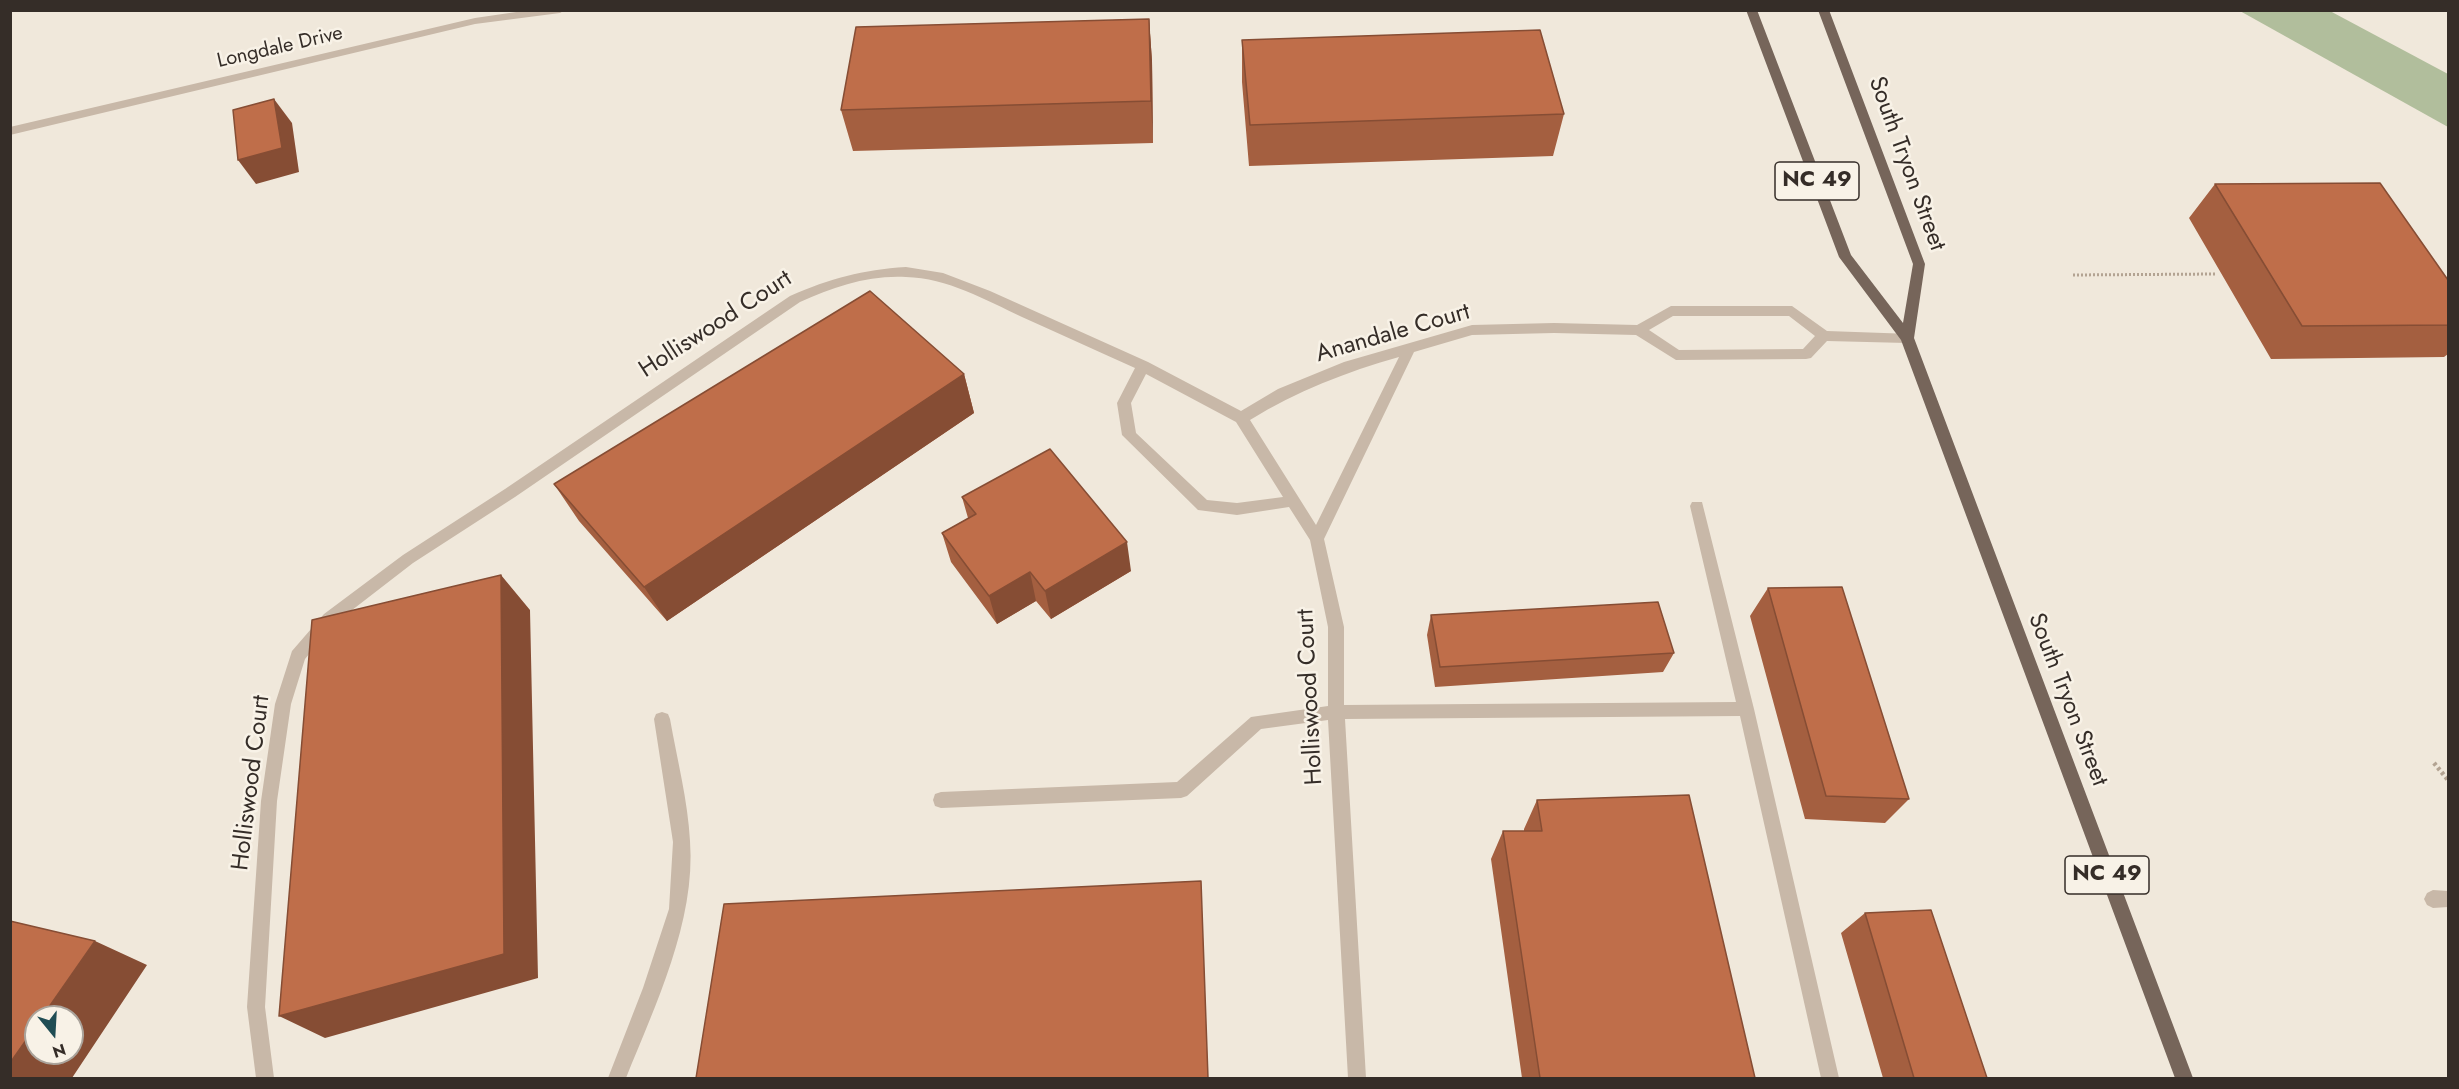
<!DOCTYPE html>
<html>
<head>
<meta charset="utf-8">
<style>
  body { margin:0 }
  #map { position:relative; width:2459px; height:1089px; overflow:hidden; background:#f0e8db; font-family:Jost,sans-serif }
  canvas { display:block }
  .frame { position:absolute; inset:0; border:12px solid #352d28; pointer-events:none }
  .north { position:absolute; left:24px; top:1005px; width:60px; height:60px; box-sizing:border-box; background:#f8f2e7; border:2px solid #aaa39b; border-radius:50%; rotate:162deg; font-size:16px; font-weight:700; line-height:24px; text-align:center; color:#352d28 }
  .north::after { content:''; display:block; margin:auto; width:21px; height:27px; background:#204d54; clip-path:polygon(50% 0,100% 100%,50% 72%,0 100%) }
</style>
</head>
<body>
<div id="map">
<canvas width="2459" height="1089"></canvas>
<div class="frame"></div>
<div class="north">N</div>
</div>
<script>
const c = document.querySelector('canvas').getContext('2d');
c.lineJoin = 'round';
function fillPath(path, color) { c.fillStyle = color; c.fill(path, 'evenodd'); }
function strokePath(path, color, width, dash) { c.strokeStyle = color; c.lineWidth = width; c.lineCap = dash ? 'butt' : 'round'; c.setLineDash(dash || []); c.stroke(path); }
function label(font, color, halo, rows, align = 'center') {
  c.font = font + ' Jost,sans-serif'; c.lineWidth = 5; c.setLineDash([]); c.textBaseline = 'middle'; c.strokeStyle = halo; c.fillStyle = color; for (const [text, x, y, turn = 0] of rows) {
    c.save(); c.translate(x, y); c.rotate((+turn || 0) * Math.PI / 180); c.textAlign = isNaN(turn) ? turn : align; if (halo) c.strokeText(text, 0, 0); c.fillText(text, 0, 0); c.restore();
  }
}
const green = new Path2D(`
  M 2240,11 L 2330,11 L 2448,74 L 2448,127 Z`);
const pathFar1 = new Path2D(`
  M 2073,275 L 2216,274`);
const path = new Path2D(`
  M 2434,763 L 2448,780`);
const minor = new Path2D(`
  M 530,10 L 565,10 L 560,13 L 475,24 L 10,135 L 10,127 L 475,18 Z
  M 906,267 L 943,273 L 990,291 L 1148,362 L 1241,411 L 1278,389 L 1344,362 L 1472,325 L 1554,323 L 1637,325 L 1671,306 L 1792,306 L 1827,331 L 1912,334 L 1914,338 L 1907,343 L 1827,341 L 1811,358 L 1806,359 L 1676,360 L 1636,335 L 1554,333 L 1472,335 L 1414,352 L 1324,539 L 1344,627 L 1344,705 L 1736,702 L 1690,506 L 1692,502 L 1702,502 L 1754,709 L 1839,1078 L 1821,1078 L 1740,716 L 1345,719 L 1366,1078 L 1348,1078 L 1328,720 L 1261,729 L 1187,796 L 1181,798 L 941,808 L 935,806 L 933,800 L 935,794 L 941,792 L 1177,782 L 1251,717 L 1328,706 L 1328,627 L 1310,540 L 1289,507 L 1237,515 L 1198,510 L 1122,435 L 1117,403 L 1135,368 C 1097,351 1060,334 1022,317 C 986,300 947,278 906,277 C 868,275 833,287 800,302 L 515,497 L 413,563 L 334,624 L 305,659 L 291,704 L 277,801 L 265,1007 L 274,1078 L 256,1078 L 247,1007 L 261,801 L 275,704 L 292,651 L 324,614 L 403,555 L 505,489 L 790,296 C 831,278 862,270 906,267 ZM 1673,316 L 1789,316 L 1815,336 L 1803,349 L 1679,350 L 1649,330 ZM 1399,357 L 1316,525 L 1250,420 C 1297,391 1346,372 1399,357 ZM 1146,374 L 1236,422 L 1283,497 L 1237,503 L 1207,500 L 1136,433 L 1131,403 Z
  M 662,712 L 668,714 L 670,719 C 677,759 688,801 690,841 C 696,921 655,1006 626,1078 L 608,1078 L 643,988 L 669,909 L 673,842 L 654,719 L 656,714 Z
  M 2433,890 L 2448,891 L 2448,907 L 2433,908 L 2427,905 L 2424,899 L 2427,893 Z`);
const major = new Path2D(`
  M 1746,10 L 1757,10 L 1851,255 L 1903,323 L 1913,264 L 1818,10 L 1829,10 L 1925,264 L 1914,338 L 2193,1078 L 2175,1078 L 1901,340 L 1839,257 Z`);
const wall = new Path2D(`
  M 1149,19 L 1152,61 L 1153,143 L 853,151 L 841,110 Z
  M 1242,40 L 1564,114 L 1553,156 L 1249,166 L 1242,82 Z
  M 2215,184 L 2448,280 L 2448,354 L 2444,357 L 2271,359 L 2189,218 Z
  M 964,374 L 974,413 L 667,621 L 579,521 L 554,484 Z
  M 962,497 L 1131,571 L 1051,619 L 1036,601 L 997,624 L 951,562 L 942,533 L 968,518 Z
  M 1768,588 L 1909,799 L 1885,823 L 1805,819 L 1750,616 Z
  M 1431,615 L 1674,653 L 1663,672 L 1435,687 L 1427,635 Z
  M 1537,800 L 1755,1078 L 1522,1078 L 1491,859 L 1503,831 L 1524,831 L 1524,829 Z
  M 1865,913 L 1987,1078 L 1883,1078 L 1841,933 Z`);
const shadedWall = new Path2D(`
  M 1149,19 L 1152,61 L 1153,143 L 1151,101 Z
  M 274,99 L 292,123 L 299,172 L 256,184 L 238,160 Z
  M 964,374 L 974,413 L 667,621 L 644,587 Z
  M 1127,542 L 1131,571 L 1051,619 L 1045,591 Z
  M 1030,572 L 1036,601 L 997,624 L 989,596 Z
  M 501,575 L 530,610 L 538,978 L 325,1038 L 279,1016 Z
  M 95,941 L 147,965 L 72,1078 L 10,1078 L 10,1063 L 36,1026 L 36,1053 L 72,1053 L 72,1017 L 42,1017 Z`);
const building = new Path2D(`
  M 1149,19 L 1151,101 L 841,110 L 856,27 Z
  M 1540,30 L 1564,114 L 1250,125 L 1242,40 Z
  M 274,99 L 282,148 L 238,160 L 233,110 Z
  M 2380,183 L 2448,280 L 2448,325 L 2302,326 L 2215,184 Z
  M 870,291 L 964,374 L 644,587 L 554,484 Z
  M 1050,449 L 1127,542 L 1045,591 L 1030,572 L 989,596 L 942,533 L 976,514 L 962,497 Z
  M 501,575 L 504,954 L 279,1016 L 312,620 Z
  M 1842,587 L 1909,799 L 1826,796 L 1768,588 Z
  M 1658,602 L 1674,653 L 1440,667 L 1431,615 Z
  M 1689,795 L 1755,1078 L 1540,1078 L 1503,831 L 1542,831 L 1537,800 Z
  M 1201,881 L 1208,1078 L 696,1078 L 724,904 Z
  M 1931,910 L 1987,1078 L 1914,1078 L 1865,913 Z
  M 10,921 L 95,941 L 42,1017 L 36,1017 L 36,1026 L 10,1063 Z`);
const farStreetnames = [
  ["Longdale Drive",280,48,-13]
];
const shields = [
  [1817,181,84],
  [2107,875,84]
];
const shieldNames = [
  ["NC 49",1817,181],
  ["NC 49",2107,875]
];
const streetNames = [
  ["South Tryon Street",1906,164,70],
  ["Holliswood Court",716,325,-33],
  ["Anandale Court",1393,334,-16],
  ["Holliswood Court",1311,697,-93],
  ["South Tryon Street",2067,700,69],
  ["Holliswood Court",252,783,-83]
];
fillPath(green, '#b1be9c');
strokePath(pathFar1, '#b3a392', 3, [2, 2]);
strokePath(path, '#b3a392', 4.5, [3, 3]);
fillPath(minor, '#c8b8a8');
fillPath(major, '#76655a');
fillPath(wall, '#a45f40');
fillPath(shadedWall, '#864d34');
fillPath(building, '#bf6e4a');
strokePath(building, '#864d34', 1.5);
label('20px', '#352d28', '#f8f2e7', farStreetnames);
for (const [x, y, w] of shields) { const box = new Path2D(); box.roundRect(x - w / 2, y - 19, w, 38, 4.5); c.fillStyle = '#f8f2e7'; c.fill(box); strokePath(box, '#352d28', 1.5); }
label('bold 22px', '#352d28', null, shieldNames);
label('24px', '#352d28', '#f8f2e7', streetNames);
</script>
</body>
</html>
